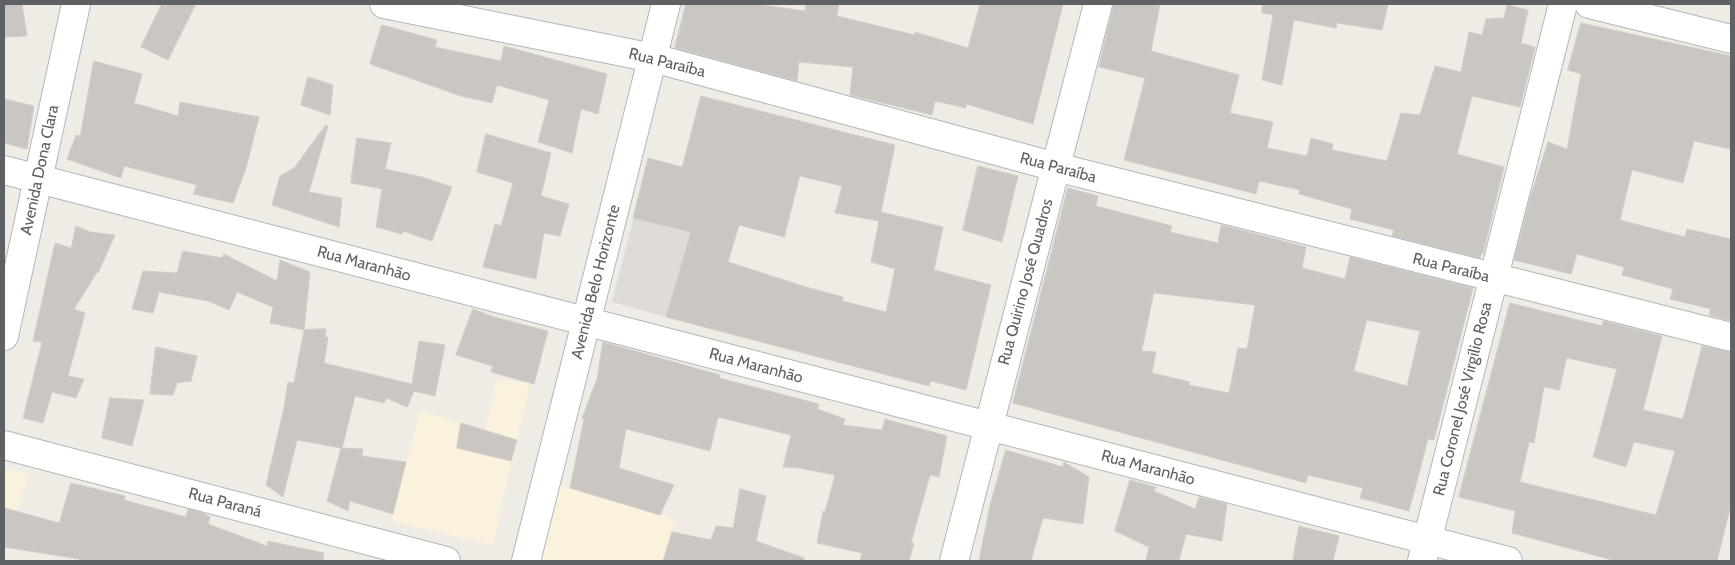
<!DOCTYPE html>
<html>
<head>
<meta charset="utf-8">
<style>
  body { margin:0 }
  #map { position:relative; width:1735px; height:565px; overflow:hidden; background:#efece6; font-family:Cabin,sans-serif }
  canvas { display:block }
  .frame { position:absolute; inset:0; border:5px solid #5e6265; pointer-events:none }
</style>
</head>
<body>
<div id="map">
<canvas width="1735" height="565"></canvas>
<div class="frame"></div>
</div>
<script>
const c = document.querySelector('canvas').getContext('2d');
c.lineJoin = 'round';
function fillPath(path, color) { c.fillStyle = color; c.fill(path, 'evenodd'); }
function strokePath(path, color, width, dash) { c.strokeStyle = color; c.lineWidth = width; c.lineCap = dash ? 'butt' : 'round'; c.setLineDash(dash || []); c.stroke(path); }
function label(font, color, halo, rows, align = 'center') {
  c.font = font + ' Cabin,sans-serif'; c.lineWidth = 4.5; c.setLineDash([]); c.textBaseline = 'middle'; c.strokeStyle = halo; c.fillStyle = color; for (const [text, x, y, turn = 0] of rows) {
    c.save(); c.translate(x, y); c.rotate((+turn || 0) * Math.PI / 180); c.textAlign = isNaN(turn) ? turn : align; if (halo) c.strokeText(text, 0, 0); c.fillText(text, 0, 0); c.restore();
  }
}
const commercial = new Path2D(`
  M 497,379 L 530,383 L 517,440 L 485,431 Z
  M 420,411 L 461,423 L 457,448 L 511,461 L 493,545 L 391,521 Z
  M 4,468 L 29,473 L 18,510 L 4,507 Z
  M 560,485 L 676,520 L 663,561 L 542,561 Z`);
const industrial = new Path2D(`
  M 638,200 L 696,215 L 666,317 L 612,302 Z`);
const building = new Path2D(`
  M 4,4 L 22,4 L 27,36 L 4,37 Z
  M 162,4 L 196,4 L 168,60 L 141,47 Z
  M 686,4 L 755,4 L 805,11 L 806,4 L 839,4 L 837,16 L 915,35 L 915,32 L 968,48 L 980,4 L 1063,4 L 1033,124 L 966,104 L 966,108 L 935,101 L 932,115 L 850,95 L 853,67 L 799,62 L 797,81 L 675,48 Z
  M 1114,4 L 1160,4 L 1151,51 L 1239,75 L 1230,113 L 1273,122 L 1267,148 L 1307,156 L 1311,138 L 1333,144 L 1332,150 L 1387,161 L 1401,113 L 1420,115 L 1435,66 L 1461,72 L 1469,32 L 1482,35 L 1486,19 L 1504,18 L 1507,5 L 1528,10 L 1521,43 L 1535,47 L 1520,107 L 1472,96 L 1457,154 L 1504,167 L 1483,254 L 1482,253 L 1480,258 L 1392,236 L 1394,230 L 1350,219 L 1352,209 L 1299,194 L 1300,190 L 1259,181 L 1256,194 L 1124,160 L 1145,78 L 1099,67 Z
  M 1263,4 L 1388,4 L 1382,30 L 1337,23 L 1336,28 L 1294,20 L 1282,85 L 1262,80 L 1273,15 L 1262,13 Z
  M 1581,23 L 1731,56 L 1731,149 L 1694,141 L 1683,183 L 1632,170 L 1620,220 L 1685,237 L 1687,229 L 1731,239 L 1731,321 L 1709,315 L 1711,309 L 1670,299 L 1673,289 L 1622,275 L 1624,267 L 1577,254 L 1571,274 L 1514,260 L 1530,198 L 1548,142 L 1567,149 L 1581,74 L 1568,70 Z
  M 382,25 L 437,40 L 435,47 L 501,61 L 504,46 L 607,74 L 598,114 L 581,109 L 572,153 L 538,142 L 549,100 L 497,85 L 492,103 L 461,96 L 370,64 Z
  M 94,61 L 142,74 L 134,103 L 178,116 L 180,102 L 259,117 L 246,168 L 233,203 L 193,194 L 197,185 L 124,166 L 121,178 L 67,159 L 76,135 L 80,136 Z
  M 308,77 L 333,85 L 330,115 L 301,105 Z
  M 701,96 L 895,145 L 881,212 L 943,227 L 934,270 L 991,285 L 966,390 L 931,381 L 929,386 L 666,317 L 691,232 L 633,218 L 648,158 L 682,167 ZM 800,176 L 842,186 L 835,213 L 879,221 L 871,262 L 895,269 L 886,312 L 842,301 L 843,297 L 806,287 L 728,262 L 739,225 L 784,237 Z
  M 4,99 L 34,106 L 27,149 L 4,143 Z
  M 326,125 L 328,126 L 309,192 L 342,198 L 339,227 L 272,205 L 280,176 L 294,168 Z
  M 486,134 L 551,153 L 541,196 L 569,204 L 560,236 L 544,233 L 536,279 L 483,267 L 495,224 L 501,226 L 513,183 L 477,172 Z
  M 357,138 L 391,143 L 385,169 L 422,177 L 452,187 L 432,241 L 403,231 L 402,234 L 376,227 L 382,189 L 351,183 Z
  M 978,166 L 1018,176 L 1002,242 L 963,230 Z
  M 1068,188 L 1098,196 L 1096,206 L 1172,226 L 1170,232 L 1218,243 L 1221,225 L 1306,247 L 1302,268 L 1345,279 L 1350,257 L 1473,288 L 1434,440 L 1428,439 L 1409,511 L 1360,498 L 1363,488 L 1308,475 L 1306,483 L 1013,403 ZM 1154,293 L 1255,305 L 1247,349 L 1238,348 L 1229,393 L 1189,385 L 1190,382 L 1152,373 L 1156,352 L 1142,351 ZM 1367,320 L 1420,331 L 1407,386 L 1354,371 Z
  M 76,226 L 90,232 L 115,235 L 98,273 L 97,272 L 74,309 L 85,313 L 68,376 L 84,379 L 76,398 L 52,392 L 43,423 L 23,418 L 42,342 L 33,341 L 55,243 L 71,248 Z
  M 183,251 L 222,258 L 224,254 L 277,281 L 280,260 L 310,272 L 304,330 L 270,323 L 273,307 L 237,292 L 229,310 L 208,301 L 159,292 L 153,313 L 132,309 L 143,271 L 177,273 Z
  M 1510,303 L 1602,326 L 1603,321 L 1662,336 L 1643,410 L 1683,419 L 1702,346 L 1731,352 L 1731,504 L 1717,561 L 1616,561 L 1512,533 L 1515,511 L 1459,497 ZM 1567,358 L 1617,369 L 1593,457 L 1626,467 L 1634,442 L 1675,451 L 1656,515 L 1520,482 L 1529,442 L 1534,443 L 1544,387 L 1559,390 Z
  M 473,309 L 494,317 L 548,331 L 534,384 L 491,372 L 493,366 L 456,355 Z
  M 326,329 L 325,337 L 328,337 L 324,363 L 412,384 L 419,341 L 445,345 L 435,396 L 414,391 L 407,407 L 386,398 L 384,403 L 355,396 L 342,448 L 363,449 L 362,456 L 406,462 L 393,514 L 350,501 L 348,511 L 327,501 L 341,448 L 297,440 L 283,497 L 266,485 L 284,408 L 288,382 L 294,383 L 304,330 Z
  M 603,342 L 720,375 L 719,378 L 819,404 L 817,409 L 845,419 L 843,425 L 882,430 L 885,419 L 947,436 L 939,477 L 930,475 L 911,543 L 914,543 L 909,561 L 860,561 L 862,553 L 817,543 L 823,511 L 825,512 L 835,475 L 799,468 L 783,467 L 791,435 L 718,417 L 710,451 L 626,429 L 619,468 L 674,485 L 660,515 L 570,488 L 584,419 L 582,418 L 597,379 Z
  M 156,347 L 197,356 L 191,381 L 177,383 L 173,395 L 150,394 Z
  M 110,398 L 144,400 L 132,446 L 102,438 Z
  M 461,423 L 517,440 L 511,461 L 457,448 Z
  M 1006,450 L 1063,467 L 1064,462 L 1089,477 L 1083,524 L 1043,518 L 1031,561 L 979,561 L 990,505 Z
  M 1130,480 L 1156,487 L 1154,491 L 1195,509 L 1199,497 L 1227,504 L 1222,541 L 1186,534 L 1179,561 L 1146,561 L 1149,547 L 1115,531 Z
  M 71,483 L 125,496 L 124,500 L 186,517 L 188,509 L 203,513 L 210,517 L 208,524 L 267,546 L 268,541 L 324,553 L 323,561 L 78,561 L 79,559 L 4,547 L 4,508 L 59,523 Z
  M 740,489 L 766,496 L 756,541 L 804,558 L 804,561 L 663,561 L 672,532 L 711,540 L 716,526 L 733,528 Z
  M 1299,526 L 1339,536 L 1333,561 L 1293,561 Z`);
const minor = new Path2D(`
  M 384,4 L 653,58 L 1056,167 L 1731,337
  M 1589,4 L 1731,39
  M 4,170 L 1508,561
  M 4,336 L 76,4
  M 4,445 L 446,561
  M 526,561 L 666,4
  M 954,561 L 1098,4
  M 1422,561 L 1563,4`);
const streetNames = [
  ["Rua Paraíba",667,63,14],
  ["Rua Paraíba",1058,168,15],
  ["Avenida Dona Clara",40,170,-78],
  ["Rua Maranhão",364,264,15],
  ["Rua Paraíba",1451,268,14],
  ["Avenida Belo Horizonte",596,282,-76],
  ["Rua Quirino José Quadros",1026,282,-75],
  ["Rua Maranhão",756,366,15],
  ["Rua Coronel José Virgílio Rosa",1463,399,-76],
  ["Rua Maranhão",1148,468,15],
  ["Rua Paraná",225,503,15]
];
fillPath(commercial, '#fbf2de');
fillPath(industrial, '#dedbd8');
fillPath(building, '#cac7c2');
strokePath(building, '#d3cdc5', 1);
strokePath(minor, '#b3b6ba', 30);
strokePath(minor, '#fff', 28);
label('16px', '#5e6265', '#fff', streetNames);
</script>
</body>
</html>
